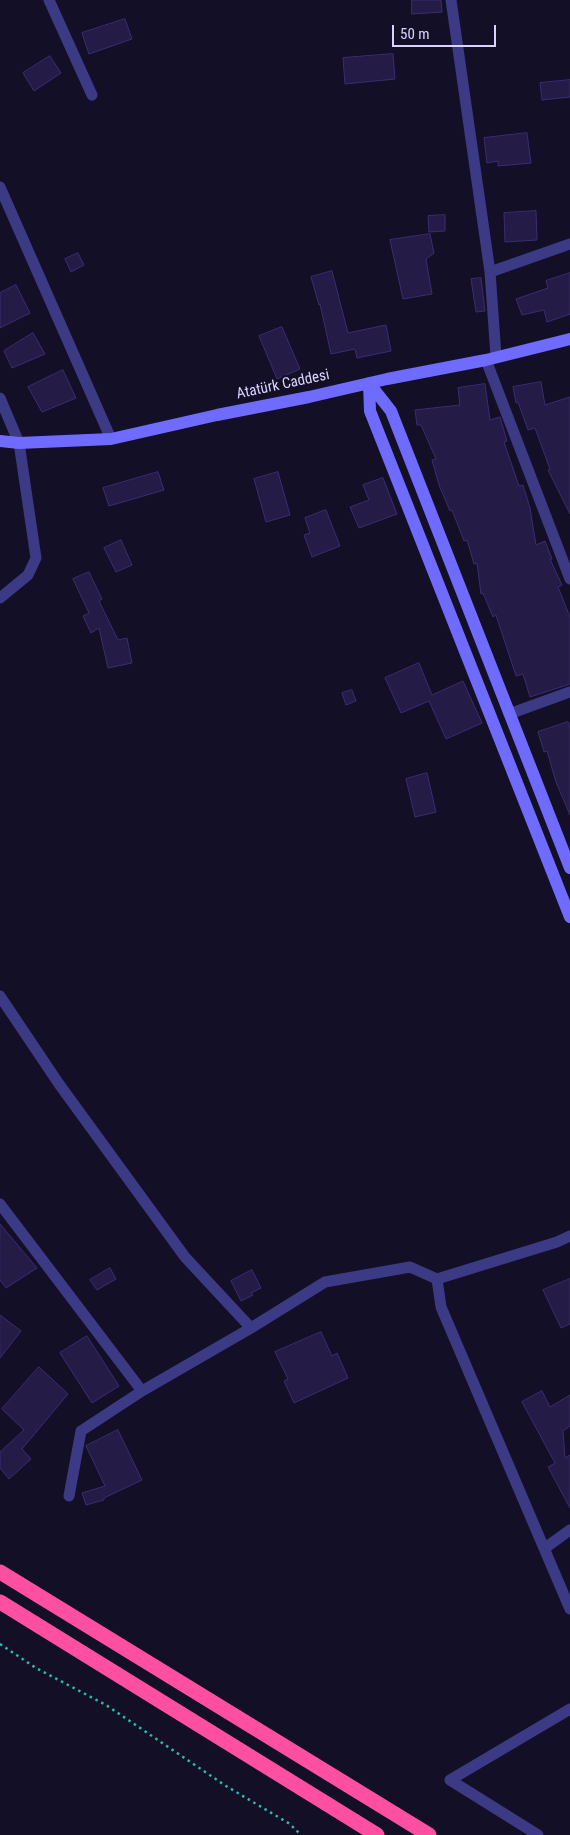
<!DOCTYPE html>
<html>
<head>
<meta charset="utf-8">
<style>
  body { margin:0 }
  #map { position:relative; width:570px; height:1835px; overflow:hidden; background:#130f26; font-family:"Roboto Condensed",sans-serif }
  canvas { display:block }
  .scale { position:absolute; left:392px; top:25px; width:104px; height:22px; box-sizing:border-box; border:2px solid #d9d4ff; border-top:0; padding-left:6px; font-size:15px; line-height:18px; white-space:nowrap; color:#d9d4ff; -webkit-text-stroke:4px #130f26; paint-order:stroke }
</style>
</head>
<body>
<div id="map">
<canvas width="570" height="1835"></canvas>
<div class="scale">50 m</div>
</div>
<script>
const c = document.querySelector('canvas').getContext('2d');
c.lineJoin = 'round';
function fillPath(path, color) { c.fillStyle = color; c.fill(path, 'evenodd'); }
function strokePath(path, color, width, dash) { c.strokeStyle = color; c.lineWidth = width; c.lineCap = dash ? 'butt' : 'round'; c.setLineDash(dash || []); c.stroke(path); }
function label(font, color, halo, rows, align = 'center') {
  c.font = font + ' "Roboto Condensed",sans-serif'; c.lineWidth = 4.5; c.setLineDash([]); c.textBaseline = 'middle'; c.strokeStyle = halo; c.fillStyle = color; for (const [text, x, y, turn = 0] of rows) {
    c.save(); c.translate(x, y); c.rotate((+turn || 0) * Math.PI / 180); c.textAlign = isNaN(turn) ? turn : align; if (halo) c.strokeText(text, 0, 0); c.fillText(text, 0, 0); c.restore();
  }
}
const building = new Path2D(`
  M 412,0 L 441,0 L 442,12 L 412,14 Z
  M 125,19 L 132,39 L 89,54 L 82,33 Z
  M 393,54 L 395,79 L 345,84 L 343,58 Z
  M 50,56 L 61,73 L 34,91 L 23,73 Z
  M 570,80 L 570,97 L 542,100 L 540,83 Z
  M 527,133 L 531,163 L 498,166 L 498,161 L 487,163 L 484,138 Z
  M 536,211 L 537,240 L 505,242 L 504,213 Z
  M 445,215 L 445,231 L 429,232 L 428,216 Z
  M 430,234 L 434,253 L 426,259 L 432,294 L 403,299 L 390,240 Z
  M 78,253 L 84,265 L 71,272 L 65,259 Z
  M 332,271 L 348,333 L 386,325 L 391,351 L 357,358 L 355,349 L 331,354 L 320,304 L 319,305 L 311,277 Z
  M 570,273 L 570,314 L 547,322 L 544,310 L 522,315 L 516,299 L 548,288 L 546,281 Z
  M 481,278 L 485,311 L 476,312 L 471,279 Z
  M 16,285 L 30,313 L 0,328 L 0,293 Z
  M 282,327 L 300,369 L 277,379 L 259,336 Z
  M 33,333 L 45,354 L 12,368 L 4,351 Z
  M 63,370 L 76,398 L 42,412 L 28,387 Z
  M 541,382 L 545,405 L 570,397 L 570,514 L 548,470 L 550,469 L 535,428 L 528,430 L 518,402 L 516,403 L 513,387 Z
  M 485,384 L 490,420 L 500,417 L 507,441 L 504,442 L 519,486 L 523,485 L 530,508 L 536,545 L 545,541 L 552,559 L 550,559 L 562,585 L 558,587 L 570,617 L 570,684 L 530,697 L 523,674 L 516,676 L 496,615 L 493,617 L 483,593 L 481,594 L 477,563 L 474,564 L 467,540 L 464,541 L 452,510 L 450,511 L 439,485 L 432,460 L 436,459 L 421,425 L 417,425 L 415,410 L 460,405 L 458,388 Z
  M 158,472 L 164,490 L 109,506 L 103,488 Z
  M 278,472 L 290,515 L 266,522 L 254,479 Z
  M 383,478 L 397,514 L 359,528 L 350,507 L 369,500 L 363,485 Z
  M 326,510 L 340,546 L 312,557 L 304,535 L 310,533 L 305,518 Z
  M 121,540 L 132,565 L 116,572 L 104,548 Z
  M 89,572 L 102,599 L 99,601 L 118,640 L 127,638 L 132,663 L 108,668 L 99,628 L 91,633 L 83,616 L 89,613 L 73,579 Z
  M 419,663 L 432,695 L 463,681 L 482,723 L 446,739 L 429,701 L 401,713 L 385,678 Z
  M 352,690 L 356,701 L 346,705 L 342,693 Z
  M 568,722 L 570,728 L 570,815 L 556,782 L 547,751 L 544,752 L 538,732 Z
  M 427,773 L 436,812 L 415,817 L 406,779 Z
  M 0,1224 L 37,1268 L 6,1288 L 0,1280 Z
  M 110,1268 L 116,1279 L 97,1290 L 90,1280 Z
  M 252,1270 L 261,1288 L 251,1293 L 253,1295 L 241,1301 L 231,1281 Z
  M 570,1279 L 570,1324 L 561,1328 L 543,1290 Z
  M 0,1315 L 21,1331 L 0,1358 Z
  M 321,1332 L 332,1356 L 337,1353 L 348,1378 L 294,1403 L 284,1381 L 288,1379 L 275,1352 Z
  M 87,1336 L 119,1386 L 92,1403 L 60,1353 Z
  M 39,1367 L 68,1394 L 22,1449 L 31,1459 L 9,1479 L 0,1468 L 0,1452 L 24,1430 L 2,1409 Z
  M 542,1391 L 550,1407 L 570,1395 L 570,1426 L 563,1431 L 565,1458 L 570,1455 L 570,1508 L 548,1467 L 555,1463 L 522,1402 Z
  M 118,1430 L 142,1480 L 104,1498 L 104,1500 L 86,1505 L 82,1493 L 105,1486 L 86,1446 Z`);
const path = new Path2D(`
  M 0,1644 L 36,1668 L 106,1705 L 226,1786 L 290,1824 L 301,1835`);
const street = new Path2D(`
  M 49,0 L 92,95
  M 451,0 L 490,272 L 496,356
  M 0,187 L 111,439
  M 490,272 L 570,244
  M 486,360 L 570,579
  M 0,398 L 19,443 L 36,558 L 28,575 L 0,598
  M 509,714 L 570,692
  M 0,996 L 59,1084 L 185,1257 L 251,1328
  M 0,1204 L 142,1391
  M 437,1279 L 441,1307 L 570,1609
  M 69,1496 L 81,1431 L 142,1391 L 251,1328 L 325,1282 L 410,1267 L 437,1279 L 557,1242 L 570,1236
  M 545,1548 L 570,1530
  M 538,1835 L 450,1780 L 570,1709`);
const secondary = new Path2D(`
  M 369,383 L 370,411 L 570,917
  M 369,383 L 391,411 L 570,868
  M 0,441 L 19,443 L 111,439 L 217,415 L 309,397 L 387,379 L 486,360 L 570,339`);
const highway = new Path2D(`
  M 0,1572 L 429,1835
  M 0,1602 L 377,1835`);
const streetNames = [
  ["Atatürk Caddesi",283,385,-12]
];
fillPath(building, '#241b47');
strokePath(building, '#3b2d73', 1);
strokePath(path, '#2fb8b0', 2.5, [2.5, 4]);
strokePath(street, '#3d3a85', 11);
strokePath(secondary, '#6f6bff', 12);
strokePath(highway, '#ff4fa3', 15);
label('15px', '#d9d4ff', '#130f26', streetNames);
</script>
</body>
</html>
